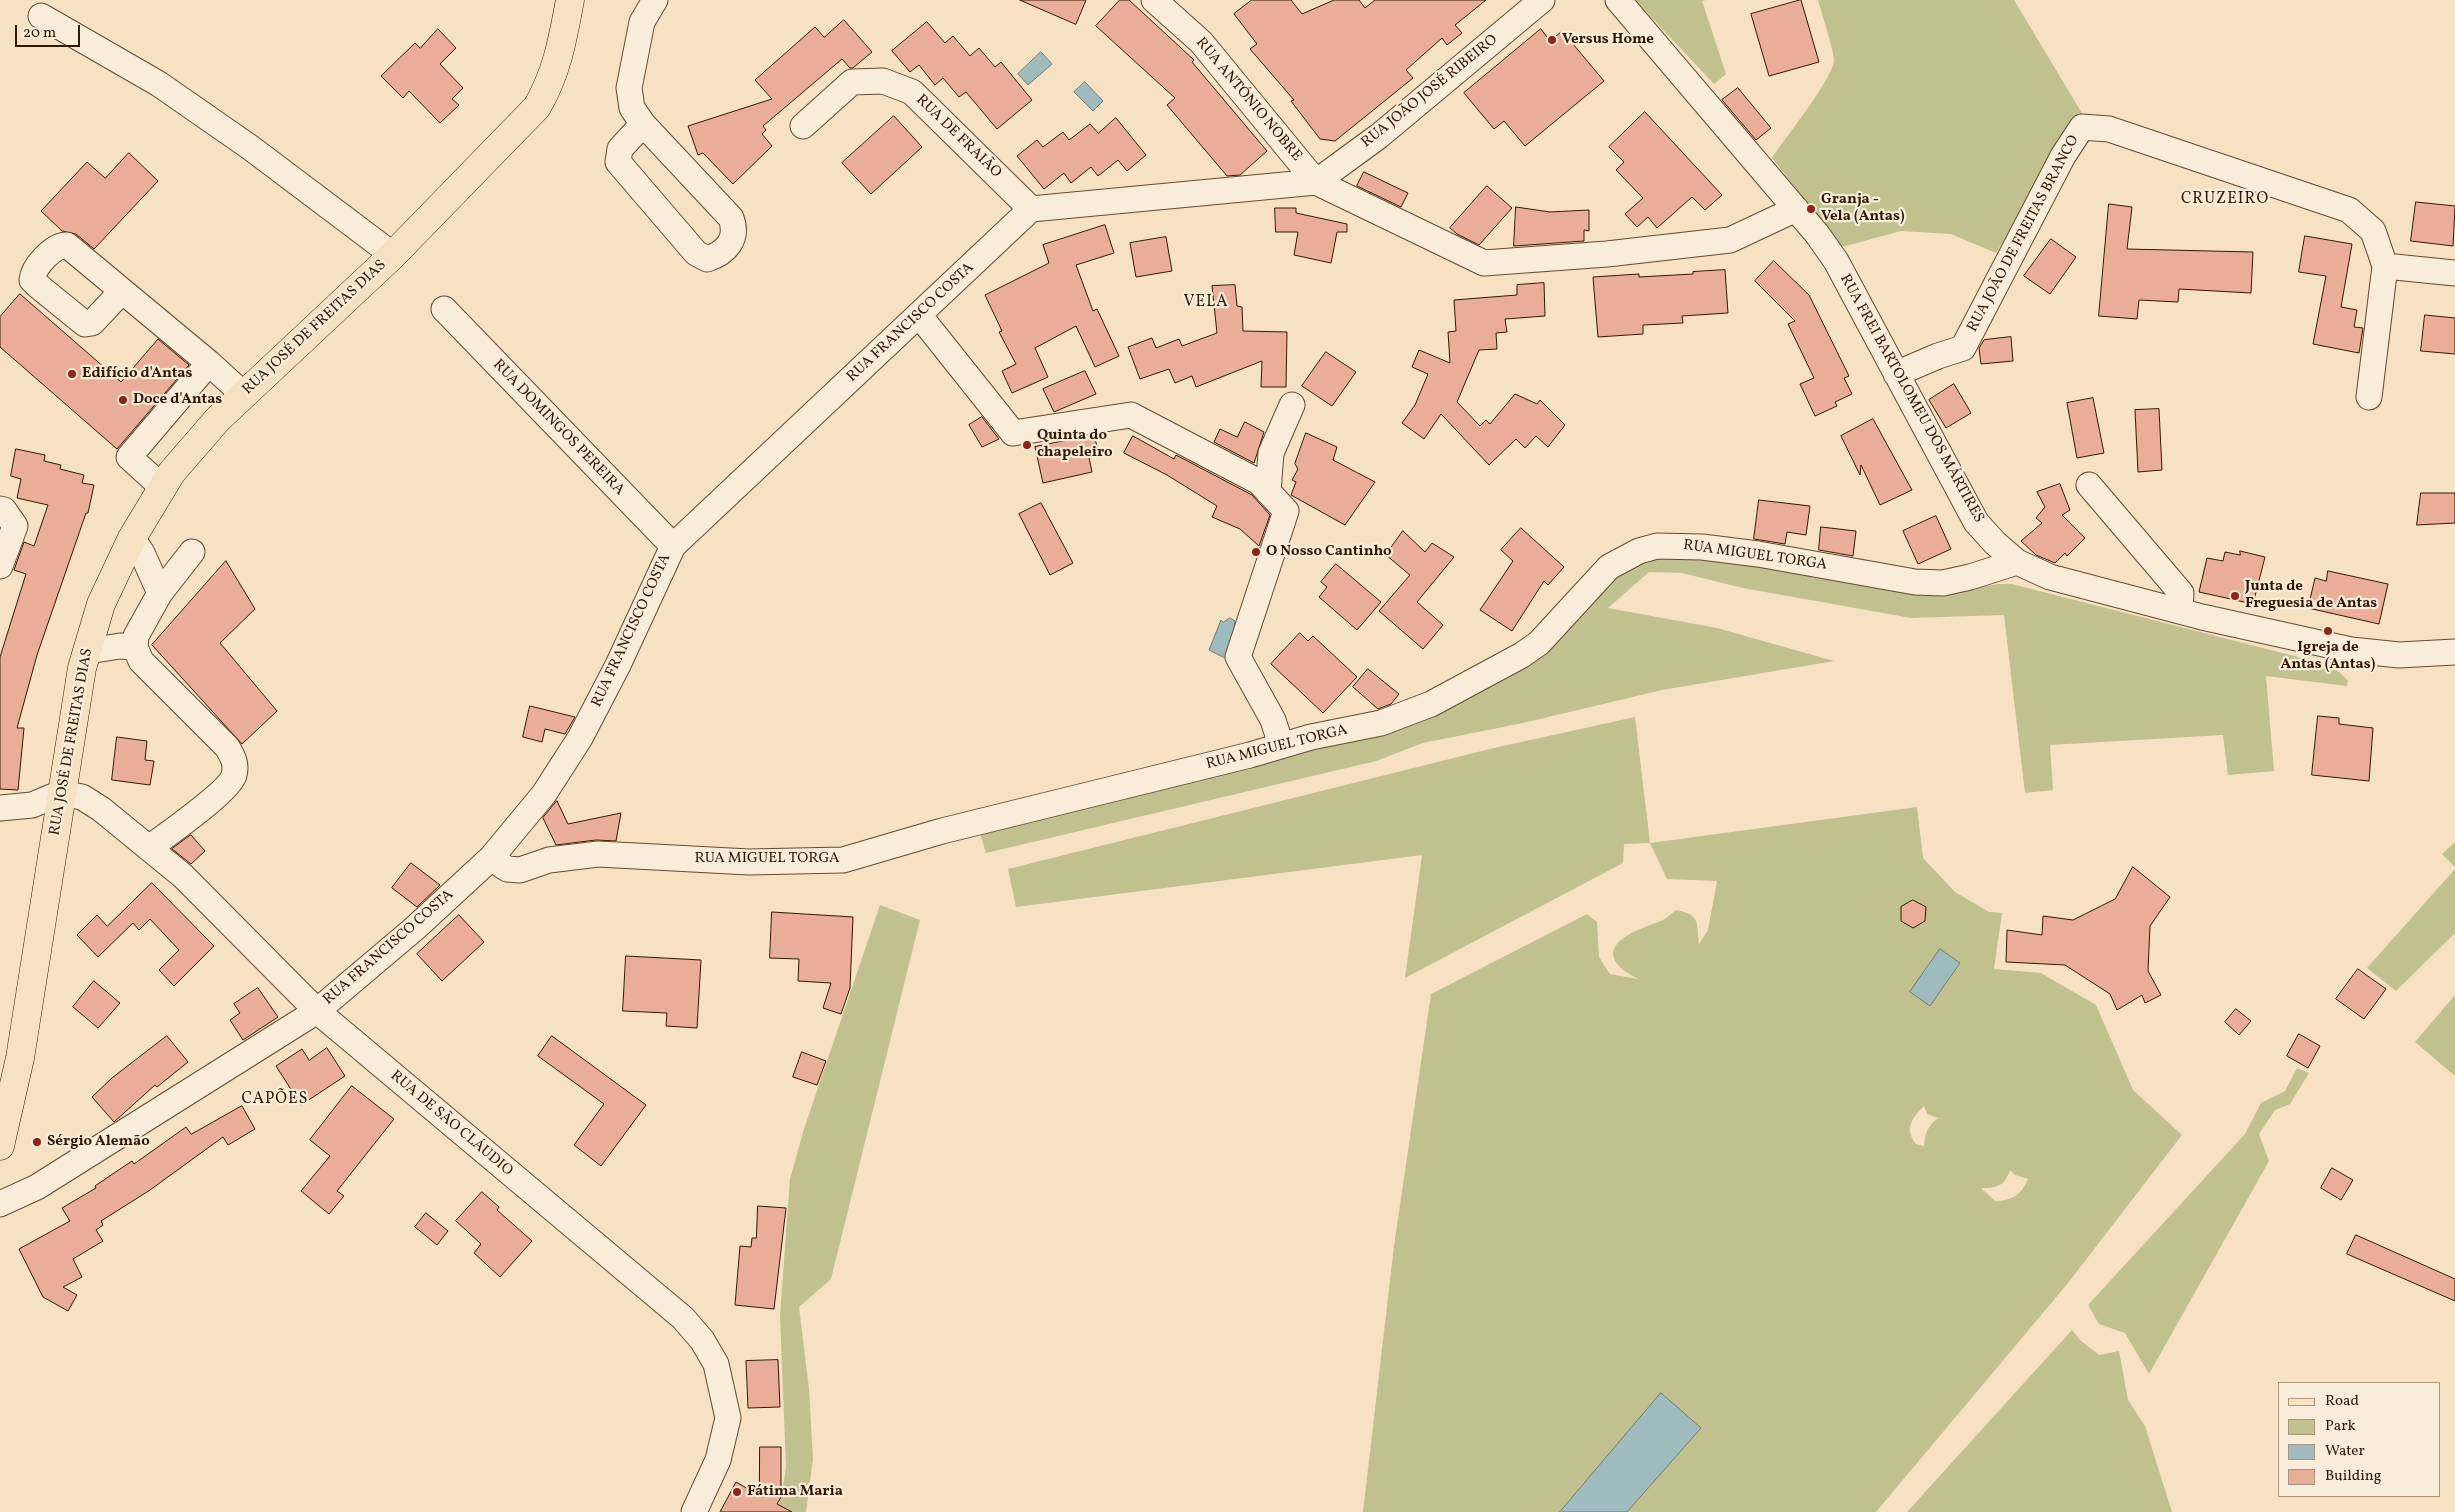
<!DOCTYPE html>
<html>
<head>
<meta charset="utf-8">
<style>
  body { margin:0 }
  #map { position:relative; width:2455px; height:1512px; overflow:hidden; background:#f6e1c3; font-family:Vollkorn,serif }
  canvas { display:block }
  .legend { position:absolute; left:2278px; top:1382px; width:162px; height:115px; box-sizing:border-box; background:#f9ecd8; border:1px solid #aa9782; margin:0; padding:6px 9px; list-style:none; font-size:15px; color:#331800 }
  .legend li { display:flex; align-items:center; gap:10px; height:25px }
  .legend b { width:25px; border:1px solid #aa9782 }
  .scale { position:absolute; left:15px; top:25px; width:65px; height:22px; box-sizing:border-box; border:2px solid #331800; border-top:0; padding-left:6px; font-size:15px; line-height:18px; white-space:nowrap; color:#331800; -webkit-text-stroke:4px #f9ecd8; paint-order:stroke }
</style>
</head>
<body>
<div id="map">
<canvas width="2455" height="1512"></canvas>
<ul class="legend">
<li><b style="height:6px;background:#f6e1c3"></b>Road</li>
<li><b style="height:14px;background:#c1c190"></b>Park</li>
<li><b style="height:14px;background:#a0bbbd"></b>Water</li>
<li><b style="height:14px;background:#eaad97"></b>Building</li>
</ul>
<div class="scale">20 m</div>
</div>
<script>
const c = document.querySelector('canvas').getContext('2d');
c.lineJoin = 'round';
function fillPath(path, color) { c.fillStyle = color; c.fill(path, 'evenodd'); }
function strokePath(path, color, width, dash) { c.strokeStyle = color; c.lineWidth = width; c.lineCap = dash ? 'butt' : 'round'; c.setLineDash(dash || []); c.stroke(path); }
function label(font, color, halo, rows, align = 'center') {
  c.font = font + ' Vollkorn,serif'; c.lineWidth = 4.5; c.setLineDash([]); c.textBaseline = 'middle'; c.strokeStyle = halo; c.fillStyle = color; for (const [text, x, y, turn = 0] of rows) {
    c.save(); c.translate(x, y); c.rotate((+turn || 0) * Math.PI / 180); c.textAlign = isNaN(turn) ? turn : align; if (halo) c.strokeText(text, 0, 0); c.fillText(text, 0, 0); c.restore();
  }
}
const green = new Path2D(`
  M 1635,0 L 1706,0 L 1702,1 L 1726,74 L 1714,84 Z
  M 1818,0 L 2014,0 L 2083,115 L 1996,253 L 1951,234 L 1901,231 L 1842,247 L 1772,158 C 1785,138 1833,79 1834,60 C 1834,51 1821,11 1818,0 Z
  M 1662,552 L 1958,591 L 1999,584 L 2012,584 L 2302,658 C 2319,663 2337,666 2348,681 L 2347,686 L 2266,676 L 2274,771 L 2228,775 L 2223,735 L 2050,745 L 2053,790 L 2025,793 L 2004,615 L 1911,618 L 1743,588 L 1682,573 L 1649,572 L 1608,608 L 1717,628 L 1834,661 L 1662,690 L 1523,723 L 1423,743 L 1376,761 L 986,853 L 979,830 L 1410,723 L 1597,588 Z
  M 1635,717 L 1650,843 L 1917,807 L 1923,858 L 1955,892 L 1989,912 L 2002,913 L 1994,969 L 2041,973 L 2096,1005 L 2133,1090 L 2182,1135 L 2068,1283 L 1876,1512 L 1627,1512 L 1700,1428 L 1560,1512 L 1363,1512 L 1394,1246 L 1431,994 L 1587,914 L 1597,922 L 1599,957 L 1610,974 L 1638,979 C 1632,975 1624,972 1619,966 C 1596,940 1650,926 1663,920 C 1668,917 1672,913 1676,910 C 1702,915 1696,924 1699,944 L 1708,930 L 1717,881 L 1667,879 L 1650,843 L 1624,844 L 1623,863 L 1405,978 L 1422,855 L 1016,907 L 1008,869 L 1494,748 ZM 1924,1106 L 1927,1114 L 1938,1118 C 1927,1127 1925,1133 1924,1146 L 1916,1144 C 1904,1129 1912,1118 1924,1106 ZM 2010,1170 L 2015,1175 L 2028,1179 C 2022,1194 2012,1201 1995,1201 L 1981,1188 C 1997,1188 2005,1186 2010,1170 Z
  M 2455,842 L 2455,867 L 2442,854 Z
  M 2455,869 L 2455,933 L 2396,991 L 2367,968 Z
  M 880,905 L 920,920 L 831,1279 L 799,1307 L 809,1389 L 813,1459 L 806,1512 L 776,1512 L 782,1494 L 786,1467 L 780,1315 L 790,1179 L 804,1129 Z
  M 2455,995 L 2455,1076 L 2415,1042 Z
  M 2297,1068 L 2309,1073 L 2290,1104 L 2275,1110 L 2259,1134 L 2269,1161 L 2149,1374 L 2125,1333 L 2099,1324 L 2088,1305 L 2245,1134 L 2261,1103 L 2285,1091 Z
  M 2072,1330 L 2080,1340 L 2099,1355 L 2119,1351 L 2128,1400 L 2145,1426 L 2172,1512 L 1907,1512 Z`);
const water = new Path2D(`
  M 1041,52 L 1052,64 L 1028,85 L 1018,74 Z
  M 1085,82 L 1103,101 L 1093,111 L 1074,92 Z
  M 1230,618 L 1235,621 L 1234,627 L 1237,628 L 1225,658 L 1209,650 L 1221,620 L 1223,622 Z
  M 1940,949 L 1960,963 L 1930,1006 L 1910,992 Z
  M 1661,1393 L 1701,1428 L 1627,1512 L 1560,1512 Z`);
const building = new Path2D(`
  M 1020,0 L 1086,0 L 1076,24 Z
  M 1120,0 L 1129,0 L 1194,60 L 1192,62 L 1267,151 L 1240,175 L 1227,176 L 1167,105 L 1175,98 L 1096,26 Z
  M 1252,0 L 1291,0 L 1302,14 L 1334,0 L 1359,0 L 1365,8 L 1375,0 L 1486,0 L 1455,25 L 1462,33 L 1447,45 L 1442,38 L 1406,70 L 1413,78 L 1335,141 L 1320,139 L 1291,101 L 1294,100 L 1250,49 L 1257,44 L 1234,14 Z
  M 1801,0 L 1819,62 L 1769,76 L 1751,14 Z
  M 844,20 L 872,52 L 853,68 L 850,68 L 842,59 L 763,126 L 766,130 L 762,134 L 772,146 L 733,184 L 703,153 L 698,155 L 688,126 L 772,99 L 755,80 L 815,27 L 824,37 Z
  M 927,22 L 945,43 L 953,36 L 970,56 L 979,48 L 995,67 L 1001,62 L 1032,100 L 997,129 L 966,92 L 959,97 L 943,78 L 935,85 L 919,65 L 910,72 L 892,51 Z
  M 438,29 L 456,48 L 440,64 L 463,88 L 452,99 L 459,105 L 440,123 L 409,91 L 403,98 L 381,76 L 415,43 L 420,48 Z
  M 1541,29 L 1550,41 L 1562,31 L 1604,81 L 1525,146 L 1504,121 L 1494,129 L 1464,93 Z
  M 1738,88 L 1771,128 L 1756,140 L 1722,100 Z
  M 1645,112 L 1722,195 L 1705,210 L 1692,197 L 1657,228 L 1648,217 L 1637,227 L 1625,214 L 1643,198 L 1616,170 L 1624,162 L 1609,147 Z
  M 894,116 L 922,147 L 871,194 L 842,163 Z
  M 1116,118 L 1146,155 L 1127,171 L 1118,160 L 1098,176 L 1091,167 L 1071,183 L 1064,173 L 1044,189 L 1017,156 L 1037,140 L 1043,147 L 1063,132 L 1069,140 L 1090,124 L 1098,133 Z
  M 129,153 L 158,181 L 94,249 L 76,234 L 62,231 L 41,211 L 87,162 L 105,178 Z
  M 1364,172 L 1408,193 L 1401,207 L 1357,186 Z
  M 1487,186 L 1512,208 L 1479,245 L 1457,234 L 1450,228 Z
  M 2416,202 L 2455,206 L 2453,246 L 2411,241 Z
  M 2109,204 L 2132,207 L 2127,249 L 2253,252 L 2251,293 L 2179,289 L 2178,302 L 2139,300 L 2137,319 L 2099,316 Z
  M 1516,207 L 1550,212 L 1589,210 L 1589,231 L 1584,230 L 1584,241 L 1514,246 Z
  M 1275,208 L 1296,208 L 1296,213 L 1347,224 L 1347,232 L 1337,232 L 1331,263 L 1294,255 L 1298,232 L 1276,232 Z
  M 1105,225 L 1114,253 L 1076,265 L 1093,311 L 1097,309 L 1119,356 L 1095,367 L 1076,326 L 1035,348 L 1048,377 L 1012,393 L 1002,371 L 1016,364 L 999,332 L 1002,331 L 985,295 L 1049,263 L 1043,245 Z
  M 2305,236 L 2352,244 L 2341,307 L 2357,310 L 2354,327 L 2363,328 L 2359,353 L 2313,344 L 2326,276 L 2299,272 Z
  M 1166,237 L 1172,271 L 1136,277 L 1130,243 Z
  M 2051,239 L 2076,257 L 2050,294 L 2024,276 Z
  M 1774,261 L 1809,295 L 1849,376 L 1844,378 L 1852,394 L 1835,402 L 1837,406 L 1815,416 L 1800,384 L 1814,378 L 1788,324 L 1795,321 L 1755,281 Z
  M 1725,270 L 1728,313 L 1682,316 L 1683,323 L 1643,325 L 1643,334 L 1598,337 L 1593,277 L 1639,274 L 1639,277 L 1693,274 L 1693,272 Z
  M 1544,283 L 1545,316 L 1505,319 L 1507,332 L 1496,333 L 1497,349 L 1479,350 L 1457,402 L 1480,426 L 1486,420 L 1490,424 L 1515,394 L 1537,404 L 1540,400 L 1565,425 L 1548,447 L 1536,436 L 1525,448 L 1516,439 L 1489,465 L 1441,414 L 1424,439 L 1402,423 L 1415,405 L 1428,374 L 1412,367 L 1419,350 L 1450,363 L 1448,332 L 1456,331 L 1454,300 L 1517,295 L 1517,285 Z
  M 1235,285 L 1237,306 L 1242,307 L 1243,331 L 1287,332 L 1286,387 L 1261,387 L 1262,361 L 1196,387 L 1192,376 L 1175,383 L 1169,369 L 1140,379 L 1128,347 L 1152,338 L 1156,348 L 1179,339 L 1182,346 L 1217,333 L 1212,286 Z
  M 20,294 L 121,382 L 158,339 L 189,365 L 117,449 L 0,347 L 0,317 Z
  M 2425,315 L 2455,318 L 2455,354 L 2421,351 Z
  M 2011,337 L 2013,361 L 1981,364 L 1979,348 L 1984,340 Z
  M 1326,352 L 1356,372 L 1332,406 L 1302,386 Z
  M 1085,371 L 1096,394 L 1054,412 L 1043,389 Z
  M 1954,384 L 1971,413 L 1946,428 L 1929,400 Z
  M 2093,398 L 2104,453 L 2077,458 L 2067,403 Z
  M 2159,409 L 2162,470 L 2138,472 L 2135,410 Z
  M 982,417 L 999,439 L 982,447 L 969,425 Z
  M 1873,419 L 1912,490 L 1880,505 L 1861,465 L 1860,475 L 1841,436 Z
  M 1245,422 L 1264,432 L 1254,463 L 1214,442 L 1220,429 L 1237,437 Z
  M 1306,433 L 1337,447 L 1333,460 L 1375,482 L 1345,525 L 1291,495 L 1296,482 L 1292,480 L 1298,469 L 1295,464 Z
  M 1094,435 L 1098,450 L 1088,453 L 1092,472 L 1043,483 L 1035,447 Z
  M 1133,436 L 1174,459 L 1176,455 L 1252,495 L 1270,515 L 1259,546 L 1240,529 L 1212,517 L 1217,506 L 1167,475 L 1124,453 Z
  M 16,449 L 45,455 L 44,461 L 61,465 L 60,469 L 84,475 L 82,483 L 94,485 L 88,513 L 86,513 L 37,655 L 17,728 L 24,728 L 18,790 L 0,789 L 0,657 L 26,574 L 14,570 L 24,542 L 34,546 L 48,505 L 17,498 L 21,479 L 11,476 Z
  M 2060,484 L 2070,510 L 2062,515 L 2085,538 L 2067,556 L 2065,553 L 2055,563 L 2036,555 L 2021,541 L 2042,523 L 2036,518 L 2045,507 L 2037,492 Z
  M 2421,493 L 2455,493 L 2455,523 L 2417,525 Z
  M 1759,500 L 1810,506 L 1806,535 L 1787,532 L 1785,544 L 1754,539 Z
  M 1041,503 L 1073,563 L 1050,575 L 1019,514 Z
  M 1936,516 L 1951,549 L 1918,564 L 1903,531 Z
  M 1821,527 L 1856,531 L 1853,556 L 1819,550 Z
  M 1521,528 L 1564,567 L 1548,585 L 1544,581 L 1512,631 L 1480,610 L 1513,561 L 1501,550 Z
  M 1403,531 L 1425,552 L 1432,543 L 1454,557 L 1417,602 L 1443,625 L 1423,649 L 1379,611 L 1410,575 L 1386,555 Z
  M 2240,551 L 2265,557 L 2253,604 L 2199,592 L 2207,558 L 2223,561 L 2225,552 L 2240,555 Z
  M 226,561 L 255,609 L 220,643 L 277,711 L 242,744 L 152,645 Z
  M 1336,564 L 1381,602 L 1357,630 L 1319,597 L 1327,587 L 1321,582 Z
  M 2328,571 L 2388,584 L 2379,624 L 2308,608 L 2315,578 L 2326,581 Z
  M 1300,633 L 1308,641 L 1313,636 L 1357,677 L 1323,713 L 1271,664 Z
  M 1368,669 L 1399,694 L 1391,704 L 1378,709 L 1353,687 Z
  M 530,706 L 575,717 L 565,734 L 545,729 L 542,742 L 523,737 Z
  M 2318,716 L 2339,718 L 2339,724 L 2373,728 L 2369,781 L 2312,775 Z
  M 117,737 L 147,741 L 145,760 L 154,761 L 150,785 L 112,780 Z
  M 557,801 L 568,824 L 621,813 L 616,841 L 596,840 L 556,845 L 543,818 Z
  M 191,835 L 205,851 L 191,864 L 172,849 Z
  M 411,863 L 440,885 L 417,907 L 392,888 Z
  M 2133,867 L 2170,897 L 2150,926 L 2148,971 L 2161,995 L 2145,1003 L 2142,995 L 2117,1010 L 2110,994 L 2065,965 L 2006,962 L 2007,930 L 2042,935 L 2043,916 L 2073,920 L 2115,899 Z
  M 152,883 L 214,946 L 174,986 L 159,970 L 179,950 L 150,919 L 139,930 L 133,923 L 98,957 L 77,935 L 97,915 L 107,926 Z
  M 1913,900 L 1926,907 L 1925,921 L 1913,928 L 1901,921 L 1901,907 Z
  M 772,912 L 853,917 L 850,988 L 841,1014 L 823,1008 L 831,983 L 798,981 L 799,959 L 770,958 Z
  M 459,915 L 484,942 L 442,981 L 417,954 Z
  M 626,956 L 701,960 L 697,1028 L 666,1026 L 667,1013 L 623,1011 Z
  M 2358,969 L 2386,989 L 2364,1019 L 2336,999 Z
  M 94,981 L 120,1003 L 98,1028 L 73,1007 Z
  M 258,988 L 278,1017 L 243,1040 L 230,1020 L 240,1013 L 234,1004 Z
  M 2236,1009 L 2251,1021 L 2239,1035 L 2225,1022 Z
  M 2299,1034 L 2320,1046 L 2308,1068 L 2287,1056 Z
  M 167,1036 L 188,1062 L 157,1087 L 155,1085 L 114,1122 L 92,1097 L 112,1078 Z
  M 552,1036 L 646,1105 L 601,1166 L 574,1145 L 604,1104 L 538,1056 Z
  M 327,1048 L 345,1076 L 301,1105 L 276,1066 L 302,1049 L 309,1060 Z
  M 802,1052 L 826,1061 L 817,1085 L 793,1077 Z
  M 352,1086 L 394,1119 L 337,1191 L 344,1196 L 329,1214 L 301,1191 L 330,1156 L 310,1140 Z
  M 242,1106 L 255,1129 L 228,1145 L 223,1137 L 150,1190 L 101,1221 L 103,1225 L 96,1230 L 103,1241 L 73,1259 L 82,1277 L 63,1287 L 77,1295 L 68,1311 L 43,1297 L 19,1249 L 70,1221 L 62,1208 L 96,1188 L 95,1186 L 132,1161 L 134,1164 L 186,1127 L 191,1134 Z
  M 2332,1168 L 2353,1180 L 2341,1200 L 2321,1188 Z
  M 482,1192 L 499,1207 L 497,1210 L 532,1241 L 500,1277 L 474,1253 L 481,1244 L 456,1221 Z
  M 758,1206 L 786,1208 L 774,1309 L 735,1305 L 740,1246 L 751,1247 L 752,1238 L 756,1238 Z
  M 426,1213 L 448,1231 L 437,1245 L 415,1227 Z
  M 2356,1235 L 2455,1279 L 2455,1301 L 2347,1254 Z
  M 778,1360 L 780,1407 L 748,1408 L 746,1361 Z
  M 760,1447 L 781,1447 L 781,1497 L 777,1504 L 792,1512 L 720,1512 L 736,1482 L 759,1495 Z`);
const minor = new Path2D(`
  M 1154,0 L 1201,42 L 1316,182 L 1484,263 L 1607,254 L 1730,240 L 1796,209
  M 1618,0 L 1817,234 L 1836,261 L 1976,522 L 1995,543 L 2017,562 L 2050,577 L 2202,617 L 2351,650 L 2399,655 L 2455,652
  M 41,16 L 159,84 L 251,148 L 393,255
  M 643,124 L 620,149 L 618,162 L 696,253 L 707,259 C 726,253 739,239 731,218 L 643,124 L 632,108 L 629,88 L 642,22 L 655,0
  M 803,126 L 852,82 L 883,81 L 912,92 L 1031,209
  M 1316,182 L 1379,136 L 1542,0
  M 2385,266 L 2455,273
  M 122,291 L 92,323 L 85,324 L 37,285 L 32,280 C 33,267 53,245 67,245 L 209,363
  M 444,309 L 673,546
  M 919,315 L 1013,433 L 1131,415 L 1259,482 L 1286,511 L 1238,657 L 1273,720 L 1281,745
  M 1896,374 L 1938,356 L 1963,348 L 2063,156 L 2082,127 L 2109,129 L 2349,210 L 2373,231 L 2385,266 L 2369,397
  M 2089,485 L 2181,593 L 2180,611
  M 162,487 L 129,457 L 209,363 L 244,395
  M 1268,492 L 1271,453 L 1292,405
  M 0,509 L 4,510 L 15,526 L 0,566
  M 132,538 L 142,553 L 160,593 L 136,636 L 135,647 L 141,661 L 227,747 C 233,757 237,764 234,775 C 230,791 165,836 149,848
  M 160,593 L 192,552
  M 88,651 L 120,646 L 135,647
  M 0,808 L 32,805 L 61,793 L 82,797 L 101,809 L 183,876 L 317,1011 L 683,1318 L 702,1340 L 716,1364 L 728,1418 L 718,1460 L 694,1512
  M 491,858 L 507,869 L 520,870 L 549,860 L 598,854 L 749,862 L 843,860 L 942,831 L 1250,755 L 1311,737 L 1381,723 L 1431,704 L 1522,655 L 1539,643 L 1609,567 L 1639,551 L 1657,546 L 1702,547 L 1758,554 L 1915,582 L 1943,583 L 1970,577 L 2017,562
  M 0,1204 L 37,1187 L 317,1011 L 414,929 L 491,858 L 544,794 L 580,738 L 618,665 L 673,546 L 1031,209 L 1316,182`);
const major = new Path2D(`
  M 0,1146 L 20,1058 L 82,668 L 101,604 L 132,538 L 172,472 L 218,419 L 393,255 L 537,107 C 557,73 563,38 570,0`);
const markers = [
  [1552,40,5,"#8f2418"],
  [1811,209,5,"#8f2418"],
  [72,374,5,"#8f2418"],
  [123,400,5,"#8f2418"],
  [1027,445,5,"#8f2418"],
  [1256,552,5,"#8f2418"],
  [2235,596,5,"#8f2418"],
  [2328,631,5,"#8f2418"],
  [37,1142,5,"#8f2418"],
  [737,1492,5,"#8f2418"]
];
const poiNames = [
  ["Versus Home",1562,40],
  ["Granja -",1821,200],
  ["Vela (Antas)",1821,217],
  ["Edifício d'Antas",82,374],
  ["Doce d'Antas",133,400],
  ["Quinta do",1037,436],
  ["chapeleiro",1037,453],
  ["O Nosso Cantinho",1266,552],
  ["Junta de",2245,587],
  ["Freguesia de Antas",2245,604],
  ["Igreja de",2328,648,"center"],
  ["Antas (Antas)",2328,665,"center"],
  ["Sérgio Alemão",47,1142],
  ["Fátima Maria",747,1492]
];
const streetNames = [
  ["RUA JOÃO JOSÉ RIBEIRO",1430,92,-39],
  ["RUA ANTÓNIO NOBRE",1248,100,50],
  ["RUA DE FRAIÃO",958,137,44],
  ["RUA JOÃO DE FREITAS BRANCO",2024,234,-62],
  ["RUA FRANCISCO COSTA",911,323,-43],
  ["RUA JOSÉ DE FREITAS DIAS",315,328,-43],
  ["RUA FREI BARTOLOMEU DOS MÁRTIRES",1911,399,61],
  ["RUA DOMINGOS PEREIRA",558,428,46],
  ["RUA MIGUEL TORGA",1755,556,8],
  ["RUA FRANCISCO COSTA",632,631,-65],
  ["RUA JOSÉ DE FREITAS DIAS",72,742,-80],
  ["RUA MIGUEL TORGA",1277,748,-14],
  ["RUA MIGUEL TORGA",767,859],
  ["RUA FRANCISCO COSTA",389,948,-41],
  ["RUA DE SÃO CLÁUDIO",451,1124,40]
];
const neighbourhoodNames = [
  ["CRUZEIRO",2225,200],
  ["VELA",1206,303],
  ["CAPÕES",275,1100]
];
fillPath(green, '#c1c190');
fillPath(water, '#a0bbbd');
strokePath(water, '#747a71', 1);
fillPath(building, '#eaad97');
strokePath(building, '#331800', 1);
strokePath(minor, '#644a31', 27);
strokePath(major, '#331800', 29);
strokePath(minor, '#f9ecd8', 25);
strokePath(major, '#f6e1c3', 28);
for (const [x, y, r, color] of markers) { const dot = new Path2D(); dot.arc(x, y, r, 0, 2 * Math.PI); c.fillStyle = color; c.fill(dot); strokePath(dot, '#f9ecd8', 2); }
label('bold 15px', '#331800', '#f9ecd8', poiNames, 'left');
label('15px', '#331800', '#f9ecd8', streetNames);
c.letterSpacing = '1px';
label('16px', '#331800', '#f9ecd8', neighbourhoodNames);
c.letterSpacing = '0px';
</script>
</body>
</html>
